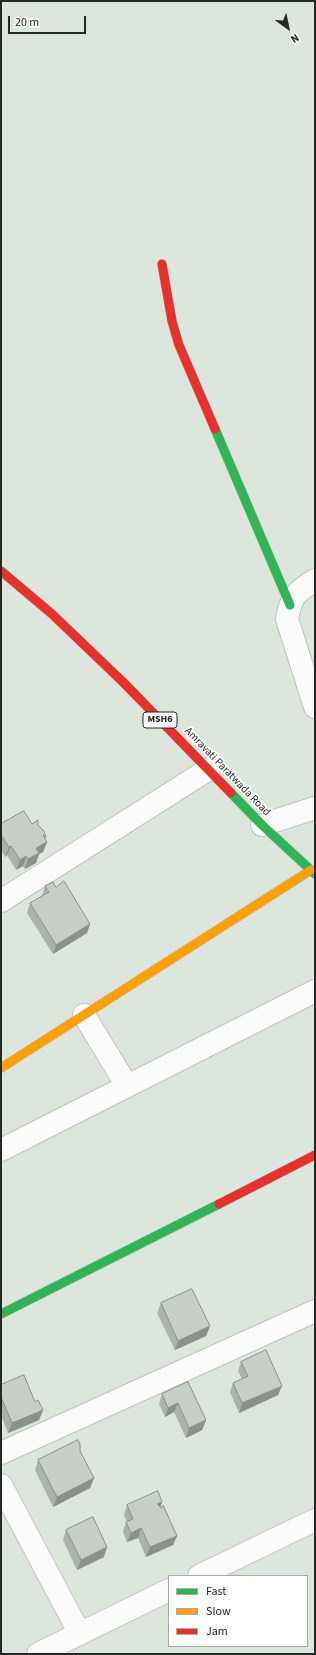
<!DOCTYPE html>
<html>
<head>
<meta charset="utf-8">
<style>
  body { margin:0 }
  #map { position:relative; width:316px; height:1655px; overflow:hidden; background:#dce6dc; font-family:"Source Sans 3",sans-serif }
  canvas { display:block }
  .frame { position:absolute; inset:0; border:2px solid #272727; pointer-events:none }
  .legend { position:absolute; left:168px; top:1575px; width:140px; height:72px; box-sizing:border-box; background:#fff; border:1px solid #a9a9a9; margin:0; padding:5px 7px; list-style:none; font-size:12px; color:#272727 }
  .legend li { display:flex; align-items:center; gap:8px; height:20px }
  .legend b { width:20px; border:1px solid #a9a9a9 }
  .north { position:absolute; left:268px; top:8px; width:40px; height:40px; -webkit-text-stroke:3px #fff; paint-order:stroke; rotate:147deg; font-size:11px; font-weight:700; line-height:16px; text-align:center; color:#272727 }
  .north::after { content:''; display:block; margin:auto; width:14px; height:18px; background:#272727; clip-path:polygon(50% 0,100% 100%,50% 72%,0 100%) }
  .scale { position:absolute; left:8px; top:16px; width:78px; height:18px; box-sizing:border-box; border:2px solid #272727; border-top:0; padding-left:5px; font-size:12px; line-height:14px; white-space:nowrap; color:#272727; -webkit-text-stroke:3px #fff; paint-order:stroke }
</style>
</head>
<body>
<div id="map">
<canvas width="316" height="1655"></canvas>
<div class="frame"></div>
<ul class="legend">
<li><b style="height:5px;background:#30b455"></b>Fast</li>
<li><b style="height:5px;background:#ff9f0a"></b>Slow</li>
<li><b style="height:5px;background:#e5322d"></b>Jam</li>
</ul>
<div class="north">N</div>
<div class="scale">20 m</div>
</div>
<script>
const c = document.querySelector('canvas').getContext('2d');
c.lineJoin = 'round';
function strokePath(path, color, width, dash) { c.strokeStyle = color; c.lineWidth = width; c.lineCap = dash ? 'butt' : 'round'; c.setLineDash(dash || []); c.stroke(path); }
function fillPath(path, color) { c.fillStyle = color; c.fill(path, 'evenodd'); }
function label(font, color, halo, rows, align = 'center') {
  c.font = font + ' "Source Sans 3",sans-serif'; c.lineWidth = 3.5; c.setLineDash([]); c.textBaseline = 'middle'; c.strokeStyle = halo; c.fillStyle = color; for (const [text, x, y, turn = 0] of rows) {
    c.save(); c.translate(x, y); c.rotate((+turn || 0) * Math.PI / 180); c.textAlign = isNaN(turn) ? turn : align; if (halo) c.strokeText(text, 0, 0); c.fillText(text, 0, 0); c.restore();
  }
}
const street = new Path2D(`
  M 315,580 C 296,592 291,596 287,619 L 315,707
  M 262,825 L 315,808
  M 1,901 L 209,769
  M 84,1015 L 127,1086
  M 1,1150 L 315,991
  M 1,1453 L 315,1311
  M 1,1485 L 80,1634
  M 199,1576 L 315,1520
  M 38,1654 L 169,1590`);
const fast = new Path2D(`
  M 215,429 L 290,605
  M 231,793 L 262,825 L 315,874
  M 1,1314 L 219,1204`);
const slow = new Path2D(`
  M 1,1068 L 311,870`);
const jam = new Path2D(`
  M 162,264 L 172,321 L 179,345 L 215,429
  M 1,571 L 52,614 L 124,683 L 231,793
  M 219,1204 L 315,1155`);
const wall = new Path2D(`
  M 1,824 L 32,824 L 38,825 L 46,837 L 45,840 L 47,842 L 43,852 L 39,854 L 36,863 L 25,869 L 23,866 L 16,870 L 7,855 L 5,857 L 1,850 Z
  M 45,886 L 56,887 L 90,924 L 87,933 L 53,954 L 27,913 L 30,903 L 42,896 Z
  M 161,1303 L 210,1326 L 206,1336 L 175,1350 L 157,1313 Z
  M 241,1362 L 278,1395 L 239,1413 L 230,1392 L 233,1383 L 242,1379 L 238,1371 Z
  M 1,1385 L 35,1402 L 43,1410 L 39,1420 L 8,1433 L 1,1415 Z
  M 162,1394 L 206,1420 L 202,1430 L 186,1438 L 174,1412 L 165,1417 L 159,1404 Z
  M 80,1451 L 94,1478 L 90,1488 L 53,1507 L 35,1470 L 38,1460 Z
  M 162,1502 L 160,1507 L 177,1536 L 173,1545 L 146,1557 L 138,1538 L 127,1542 L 123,1532 L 126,1522 L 127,1522 L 124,1515 L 127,1505 Z
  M 66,1530 L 104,1557 L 77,1570 L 63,1540 Z`);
const shadedWall = new Path2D(`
  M 47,842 L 43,852 L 39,854 L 36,863 L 25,869 L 28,859 L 36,848 Z
  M 11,846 L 7,855 L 5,857 L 9,847 Z
  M 26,856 L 23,866 L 16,870 L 20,860 Z
  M 90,924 L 87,933 L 53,954 L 56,945 Z
  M 210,1326 L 206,1336 L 175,1350 L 178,1341 Z
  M 282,1386 L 278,1395 L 239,1413 L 242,1403 Z
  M 178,1403 L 174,1412 L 165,1417 L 168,1408 Z
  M 43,1410 L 39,1420 L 8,1433 L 12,1423 Z
  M 206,1420 L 202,1430 L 186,1438 L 189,1428 Z
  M 94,1478 L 90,1488 L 53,1507 L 57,1497 Z
  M 162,1502 L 159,1511 L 157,1504 Z
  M 141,1528 L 138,1538 L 127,1542 L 131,1533 Z
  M 177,1536 L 173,1545 L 146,1557 L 150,1547 Z
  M 107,1547 L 104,1557 L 77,1570 L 81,1560 Z`);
const building = new Path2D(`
  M 24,811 L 32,824 L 38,820 L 38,825 L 44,831 L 46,837 L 43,835 L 47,842 L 36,848 L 39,853 L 28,859 L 26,856 L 20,860 L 11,846 L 9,847 L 1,835 L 1,824 Z
  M 64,881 L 90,924 L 56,945 L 30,903 L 49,892 L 45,886 L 53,882 L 56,887 Z
  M 192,1289 L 210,1326 L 178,1341 L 161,1303 Z
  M 266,1350 L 282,1386 L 242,1403 L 233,1383 L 248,1376 L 241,1362 Z
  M 24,1375 L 35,1402 L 38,1400 L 43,1410 L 12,1423 L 1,1397 L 1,1385 Z
  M 188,1382 L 206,1420 L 189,1428 L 178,1403 L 168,1408 L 162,1394 Z
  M 78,1440 L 80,1444 L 80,1451 L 94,1478 L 57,1497 L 38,1460 Z
  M 158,1491 L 162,1502 L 157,1504 L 161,1508 L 163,1505 L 177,1536 L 150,1547 L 141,1528 L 131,1533 L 126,1522 L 133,1519 L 127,1505 Z
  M 93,1517 L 107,1547 L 81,1560 L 66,1530 Z`);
const shields = [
  [160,720,34]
];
const shieldNames = [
  ["MSH6",160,720]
];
const streetNames = [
  ["Amravati Paratwada Road",227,772,46]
];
strokePath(street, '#c2c3c1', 24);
strokePath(fast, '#c2c3c1', 10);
strokePath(slow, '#c2c3c1', 10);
strokePath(jam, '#c2c3c1', 10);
strokePath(street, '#fafbfa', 22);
strokePath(fast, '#30b455', 9);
strokePath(slow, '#ff9f0a', 9);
strokePath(jam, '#e5322d', 9);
fillPath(wall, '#abb1ab');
fillPath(shadedWall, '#8b908b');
fillPath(building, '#c7cec7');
strokePath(building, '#8b908b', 1);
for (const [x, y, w] of shields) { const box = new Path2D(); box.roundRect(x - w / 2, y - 8, w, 16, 3); c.fillStyle = '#fff'; c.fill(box); strokePath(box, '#272727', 1); }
label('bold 10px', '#272727', null, shieldNames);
label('11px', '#272727', '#fff', streetNames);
</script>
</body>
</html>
